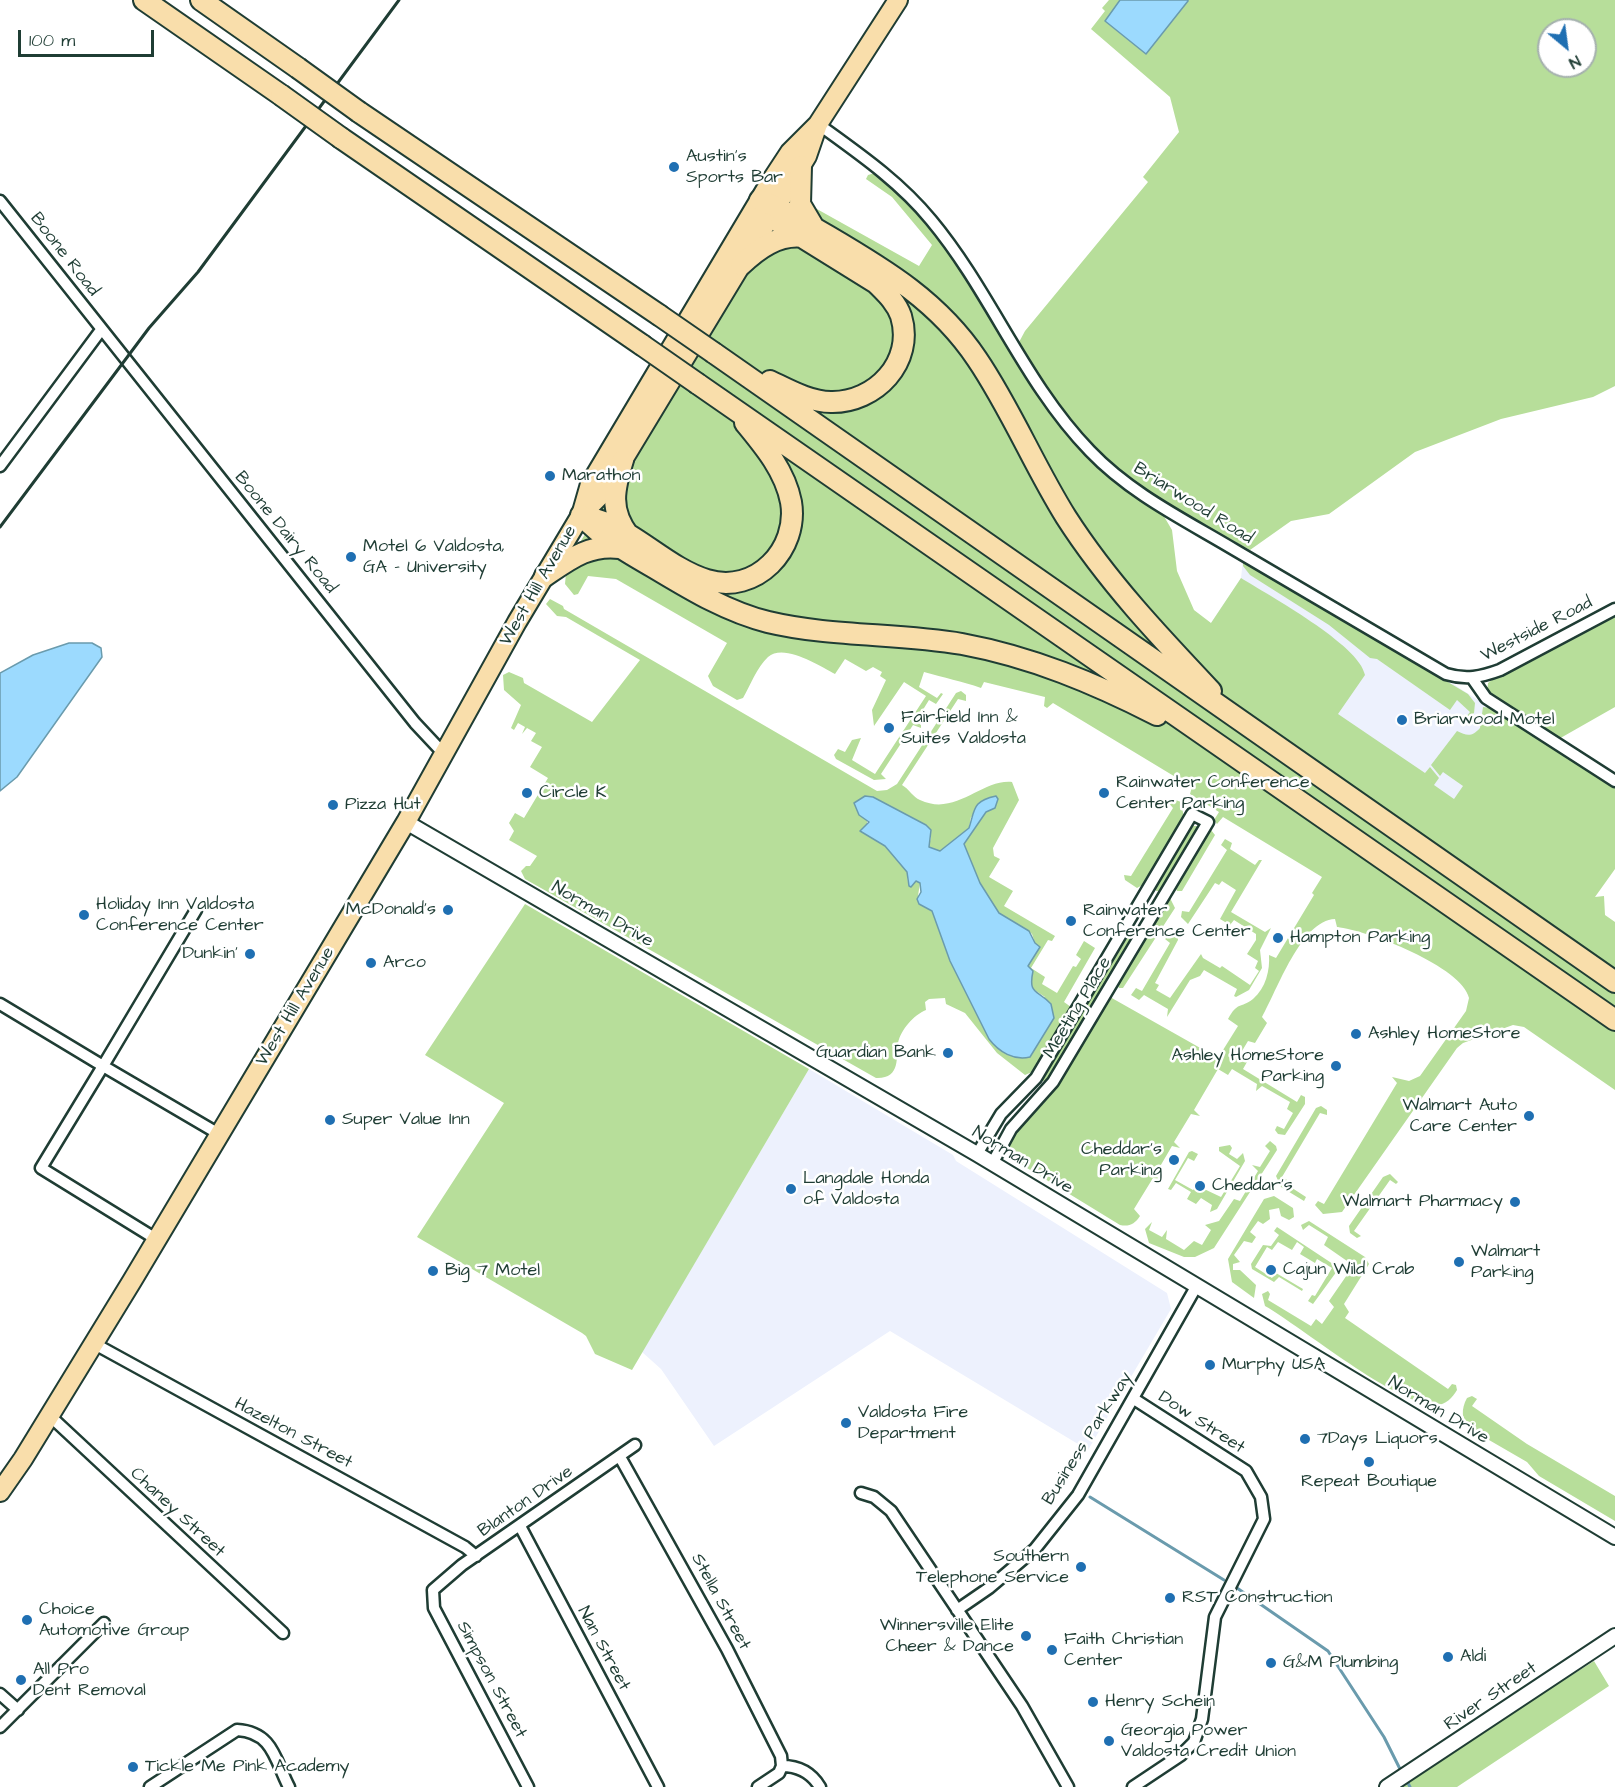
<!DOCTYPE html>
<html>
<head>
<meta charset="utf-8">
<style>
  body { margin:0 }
  #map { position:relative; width:1615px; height:1787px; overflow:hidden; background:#fff; font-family:"Architects Daughter",sans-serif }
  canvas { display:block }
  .north { position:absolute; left:1537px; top:18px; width:60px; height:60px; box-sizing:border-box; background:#fff; border:2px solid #a5b1ae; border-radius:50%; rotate:151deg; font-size:16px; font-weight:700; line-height:24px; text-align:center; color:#1f3d34 }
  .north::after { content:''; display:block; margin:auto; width:21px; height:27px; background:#1f6fb2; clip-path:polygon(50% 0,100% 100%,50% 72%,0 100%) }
  .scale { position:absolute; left:18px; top:30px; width:136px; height:27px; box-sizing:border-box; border:3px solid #1f3d34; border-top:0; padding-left:8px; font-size:18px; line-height:21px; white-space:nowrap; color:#1f3d34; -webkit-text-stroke:4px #fff; paint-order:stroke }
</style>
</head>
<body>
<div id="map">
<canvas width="1615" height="1787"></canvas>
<div class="north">N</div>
<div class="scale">100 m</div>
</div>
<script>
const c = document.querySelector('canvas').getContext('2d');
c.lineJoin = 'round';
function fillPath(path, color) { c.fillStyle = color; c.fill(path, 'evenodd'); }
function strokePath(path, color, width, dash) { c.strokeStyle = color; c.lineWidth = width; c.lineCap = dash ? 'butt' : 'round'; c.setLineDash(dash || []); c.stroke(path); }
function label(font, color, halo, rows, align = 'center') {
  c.font = font + ' "Architects Daughter",sans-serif'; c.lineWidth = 5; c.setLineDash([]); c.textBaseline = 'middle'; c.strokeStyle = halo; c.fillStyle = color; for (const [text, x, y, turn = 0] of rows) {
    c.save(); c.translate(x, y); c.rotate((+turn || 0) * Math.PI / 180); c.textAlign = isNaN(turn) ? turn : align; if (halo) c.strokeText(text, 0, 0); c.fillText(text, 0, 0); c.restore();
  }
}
const built = new Path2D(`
  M 1243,560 L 1450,682 L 1506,718 L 1456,814 L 1211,623 L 1241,578 Z
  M 809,1069 L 953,1155 L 956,1161 L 1167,1293 L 1171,1309 L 1088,1450 L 890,1331 L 714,1446 L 661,1369 L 642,1352 Z`);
const green = new Path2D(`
  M 1109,0 L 1615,0 L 1615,386 L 1593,397 L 1501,419 L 1415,452 L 1329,514 L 1291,521 L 1250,550 C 1190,516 1128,486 1080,435 C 1056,408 1037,374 1018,344 L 1025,331 L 1148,182 L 1143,177 L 1179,132 L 1170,97 L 1091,29 L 1105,11 L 1102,8 ZM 1549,30 L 1585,30 L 1585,66 L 1549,66 Z
  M 875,173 L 921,213 L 936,233 L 1030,381 L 1073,442 L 1103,471 L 1162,513 L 1172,530 L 1177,571 L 1194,610 L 1211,623 L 1241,578 C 1268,595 1360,645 1365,675 L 1338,714 L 1425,773 L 1430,767 L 1439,778 L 1434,785 L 1454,799 L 1463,786 L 1443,772 L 1440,776 L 1431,765 L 1457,731 C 1467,736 1472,737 1480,728 L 1483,707 L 1490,708 L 1615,786 L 1615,869 L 1595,897 L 1604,896 L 1605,915 L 1615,922 L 1615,1090 L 1524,1027 L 1513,1025 L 1463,1043 L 1457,1048 L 1342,1212 L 1323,1214 L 1315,1205 L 1318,1201 L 1324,1204 L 1397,1083 L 1392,1077 L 1409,1081 L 1420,1076 L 1466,1011 L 1469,998 C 1463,967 1367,930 1337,927 L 1335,919 C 1301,920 1277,991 1262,1017 L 1267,1023 L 1255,1043 L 1248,1041 L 1239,1056 L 1247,1062 L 1243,1069 L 1297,1102 L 1301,1095 L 1305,1097 L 1305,1104 L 1285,1135 L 1278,1134 L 1275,1130 L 1277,1126 L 1284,1129 L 1293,1113 L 1287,1109 L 1290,1102 L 1262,1086 L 1256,1091 L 1257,1084 L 1232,1069 L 1228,1075 L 1218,1069 L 1194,1110 L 1200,1116 L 1191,1114 L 1174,1142 L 1180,1148 L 1172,1146 L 1155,1175 L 1162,1180 L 1153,1178 L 1134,1209 L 1140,1216 C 1135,1224 1129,1227 1120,1225 L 1009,1157 L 1007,1146 L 1024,1121 L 1044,1103 L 1110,997 L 1218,1058 L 1238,1026 L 1228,1019 C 1238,1001 1240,1009 1253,999 C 1266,988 1270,970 1269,955 L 1276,958 L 1314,895 L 1312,893 L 1322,877 L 1223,817 L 1217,824 L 1214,820 L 1219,812 L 1190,794 L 1192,787 L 1053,703 L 1047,708 L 1044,706 L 1045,697 L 984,682 L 981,688 C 962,681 944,678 924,672 L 919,687 L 937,698 L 941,693 L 943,694 L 936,704 L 929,700 L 916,721 L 921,725 L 921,728 L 913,725 L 881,774 L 886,779 L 874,780 L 836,759 L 834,755 L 838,749 L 845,752 L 852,740 L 861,738 L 852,760 L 875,774 L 926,696 L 904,682 L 874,726 L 872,710 L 886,680 L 880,676 L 882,672 L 873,667 L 866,671 L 845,659 L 835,674 C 820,666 784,643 768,657 C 757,667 750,686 743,698 L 737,700 L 713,686 L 708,676 L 727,643 L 616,579 L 588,576 L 578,594 L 574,595 L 565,584 L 566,573 L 576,549 L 790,194 L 919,266 L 932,245 L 892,197 L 866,179 L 868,175 Z
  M 1243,560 L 1468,694 L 1475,703 L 1474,713 L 1464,720 L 1470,712 L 1457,700 L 1450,710 L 1377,659 L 1370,658 L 1329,625 L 1250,575 L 1243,566 Z
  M 550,599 L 563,606 L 564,609 L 877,791 L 887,790 L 897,784 L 956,693 L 961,691 L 966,695 L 966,701 L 958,699 L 902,785 C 909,789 913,797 920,800 C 956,817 981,779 1012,782 L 1019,800 L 993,848 L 994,856 L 1000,859 L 989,877 L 1013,891 L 1004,906 L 1055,936 L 1052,941 L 1048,940 L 1031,968 L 1045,977 L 1042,984 L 1057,993 L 1073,966 L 1076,967 L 1081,959 L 1076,955 L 1084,941 L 1095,948 L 1064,1002 L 1071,1007 L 1032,1072 L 1025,1075 L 997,1053 L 965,1013 L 946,1004 L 945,998 L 929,999 L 925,1002 L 926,1010 C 914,1015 901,1029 898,1043 C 896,1057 901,1079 876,1078 L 525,879 L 521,871 L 526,866 L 530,866 L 537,856 L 509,840 L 514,831 L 509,823 L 515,813 L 524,818 L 548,778 L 530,767 L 542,747 L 531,741 L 536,733 L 527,728 L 522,734 L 525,727 L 518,723 L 514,730 L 511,728 L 521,705 L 504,690 L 503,675 L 509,672 L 523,678 L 524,683 L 592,722 L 640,660 L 566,617 L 557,616 L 546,604 ZM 995,808 L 986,812 L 964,844 C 969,862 986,902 1001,914 C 1010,922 1023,926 1032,934 L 1035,943 L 1028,967 L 1032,975 L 1030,987 L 1045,997 L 974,1006 L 950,961 L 932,911 L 926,908 L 918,896 L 920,883 L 916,881 L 908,883 L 907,872 L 885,846 L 860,831 L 867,827 L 867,818 L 914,820 L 926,825 L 931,836 L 929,847 L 940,851 L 969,828 L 971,817 Z
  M 1615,615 L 1615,707 L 1557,740 L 1487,693 L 1488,683 L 1493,679 Z
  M 1173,799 L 1181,802 L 1184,818 L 1146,883 L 1137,888 L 1125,880 L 1124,875 L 1131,876 L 1173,808 L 1167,801 Z
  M 1193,826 L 1197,826 L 1197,830 L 1161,891 L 1156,891 L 1155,887 Z
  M 1211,830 L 1215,835 L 1182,891 L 1177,891 L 1175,886 Z
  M 1225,839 L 1232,843 L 1230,849 L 1255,865 L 1259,860 L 1262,860 L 1231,912 L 1265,932 L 1271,928 L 1260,950 L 1262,968 L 1249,990 L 1236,997 L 1234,996 L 1237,989 L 1204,970 L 1200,976 L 1190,980 L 1167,1017 L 1168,1009 L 1144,995 L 1139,1000 L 1131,995 L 1136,988 L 1142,991 L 1170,943 L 1165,939 L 1174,932 L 1178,935 L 1178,940 L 1155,983 L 1159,985 L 1156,990 L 1170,998 L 1201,954 L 1203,958 L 1220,968 L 1222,966 L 1250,985 L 1259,971 L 1255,968 L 1258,961 L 1247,954 L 1256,940 L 1256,934 L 1234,920 L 1230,925 L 1220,919 L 1236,890 L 1222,881 L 1219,885 L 1215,883 L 1188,924 L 1181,917 L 1182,911 L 1189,912 L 1227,850 L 1221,845 Z
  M 1170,898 L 1175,908 L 1123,988 L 1119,988 L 1117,984 Z
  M 525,904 L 809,1069 L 632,1370 L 595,1354 L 586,1336 L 582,1333 L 417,1237 L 504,1103 L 425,1055 Z
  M 1131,932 L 1128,947 L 1047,1081 L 1043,1081 L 1042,1078 Z
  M 1321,1106 L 1327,1110 L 1327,1115 L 1320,1113 L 1282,1177 L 1287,1180 L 1289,1186 L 1306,1197 L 1304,1201 L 1281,1187 L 1276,1176 L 1316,1108 Z
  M 1270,1141 L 1276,1146 L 1277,1150 L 1214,1248 L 1195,1257 L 1184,1257 L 1149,1243 L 1145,1229 L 1152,1222 L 1149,1230 L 1162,1237 L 1167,1230 L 1166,1239 L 1184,1250 L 1194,1241 L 1202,1245 L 1211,1230 L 1205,1225 L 1219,1221 L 1234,1199 L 1240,1201 L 1258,1171 L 1252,1165 L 1260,1167 L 1270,1151 L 1265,1146 Z
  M 1230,1145 L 1232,1148 L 1229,1154 L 1237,1159 L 1243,1153 L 1245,1161 L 1217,1209 L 1210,1212 L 1212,1205 L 1201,1198 L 1196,1204 L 1187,1199 L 1191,1192 L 1176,1183 L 1171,1190 L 1168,1189 L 1189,1152 L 1192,1151 L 1198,1154 L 1194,1161 L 1188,1158 L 1175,1180 L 1193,1190 L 1196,1187 L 1199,1191 L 1202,1188 L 1221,1197 L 1240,1166 L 1219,1151 L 1219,1147 Z
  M 1390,1174 L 1398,1182 L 1396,1184 L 1390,1180 L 1354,1231 L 1361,1236 L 1357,1238 L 1350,1233 L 1349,1226 L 1383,1177 Z
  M 1274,1196 L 1293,1208 L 1294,1217 L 1289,1220 L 1281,1216 L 1279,1208 L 1269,1210 L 1270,1219 L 1263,1224 L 1258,1221 L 1250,1232 L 1256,1237 L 1252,1243 L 1244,1241 L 1234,1255 L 1240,1262 L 1233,1264 L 1233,1270 L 1240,1270 L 1256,1285 L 1254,1298 L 1232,1282 L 1228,1259 L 1264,1199 Z
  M 1309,1221 L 1365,1257 L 1369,1264 L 1344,1304 L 1349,1312 L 1345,1318 L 1448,1389 L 1452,1384 L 1456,1385 L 1457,1390 C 1452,1398 1446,1405 1436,1405 C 1397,1406 1302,1327 1265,1306 L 1262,1294 L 1268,1291 L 1270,1294 L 1268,1300 L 1311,1326 L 1316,1319 L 1322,1324 L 1334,1307 L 1329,1301 L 1349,1272 L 1356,1270 L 1353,1260 L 1347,1261 L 1324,1245 L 1328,1237 L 1309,1225 L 1303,1230 L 1301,1225 Z
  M 1277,1227 L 1336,1266 L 1337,1271 L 1313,1304 L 1308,1301 L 1312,1295 L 1315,1296 L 1332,1268 L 1317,1259 L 1315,1263 L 1300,1254 L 1304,1247 L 1297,1242 L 1292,1250 L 1278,1242 L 1272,1250 L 1267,1247 L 1255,1267 L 1272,1278 L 1276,1273 L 1303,1289 L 1302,1291 L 1279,1277 L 1274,1282 L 1252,1269 L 1251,1264 L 1263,1245 L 1271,1246 L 1279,1235 L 1274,1231 Z
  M 1472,1396 L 1477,1399 L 1472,1406 L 1527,1444 L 1615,1496 L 1615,1521 L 1539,1476 L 1527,1462 L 1470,1429 C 1461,1420 1461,1409 1467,1398 Z
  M 1594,1661 L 1609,1686 L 1457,1787 L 1394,1787 Z`);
const water = new Path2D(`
  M 1120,0 L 1188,0 L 1188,1 L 1146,54 L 1105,21 Z
  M 69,643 L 92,643 L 101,648 L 102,657 L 17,777 L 0,791 L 0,673 L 33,655 Z
  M 865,796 L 873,797 L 926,825 L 931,830 L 929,847 L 940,851 L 969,828 C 975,810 972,801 996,796 L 998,799 L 995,808 L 986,812 L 964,844 L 980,883 L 999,913 L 1029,931 L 1035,943 L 1040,947 L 1028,966 L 1033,971 C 1028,995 1037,989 1051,1004 L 1054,1018 L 1030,1057 C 1014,1061 999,1052 989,1039 L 950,961 L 932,911 L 919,904 L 917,899 L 921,892 L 920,883 L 916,881 L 911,887 L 909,886 L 907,872 L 885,846 L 860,831 L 869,822 L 859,815 L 854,803 Z`);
const stream = new Path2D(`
  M 1090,1497 L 1224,1580
  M 1237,1588 L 1328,1651 L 1384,1737 L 1400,1769
  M 1408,1783 L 1410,1787`);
const minor = new Path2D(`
  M 818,124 C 858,153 899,181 931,220 C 991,292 1024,383 1090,451 C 1131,494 1185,520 1235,550 C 1306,591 1376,633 1446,674 C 1466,680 1481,677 1500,670 L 1615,609
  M 0,201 L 415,723 L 445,755
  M 0,466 L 101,330
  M 1472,678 L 1486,698 L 1615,781
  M 196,910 L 103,1066 L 219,1134
  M 0,1004 L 103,1066 L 41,1168 L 156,1239
  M 977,1154 L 1001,1114 L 1036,1078 L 1192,814 L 1208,822 L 1053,1082 L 1011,1129 L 992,1164
  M 93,1343 L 465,1547 L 476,1556
  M 50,1416 L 283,1633
  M 620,1457 L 727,1649 L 781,1756 L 782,1766
  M 861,1493 L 874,1497 L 891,1511 L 1022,1706 L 1068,1787
  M 520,1526 L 658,1787
  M 957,1610 L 989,1588 L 1035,1549 L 1078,1495 L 1196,1287
  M 0,1694 L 18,1710
  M 0,1727 L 104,1623
  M 782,1766 C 798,1766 811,1772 820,1787
  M 150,1787 L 237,1730 C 273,1732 275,1760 289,1787
  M 528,1787 L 434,1608 L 433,1590 L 462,1565 L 635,1445
  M 758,1787 L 779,1773 L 782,1766
  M 1133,1787 L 1181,1755 L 1194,1742 L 1202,1719 L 1215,1617 L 1264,1519 L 1261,1497 L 1246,1471 L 1134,1399`);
const tertiary = new Path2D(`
  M 406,822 L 977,1154 L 1615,1537
  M 1387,1787 L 1615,1636`);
const trunk = new Path2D(`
  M 582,512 L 590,484 L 769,184 L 790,152 L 818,124 L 898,0
  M 0,1492 L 23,1459 L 132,1281 L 406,822 L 517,622 L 581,515 L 602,494 L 623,460 L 807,156 L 818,124`);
const motorway = new Path2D(`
  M 144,0 L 281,95
  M 201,0 L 298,68
  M 359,112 L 659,315
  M 341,138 L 642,345
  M 801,166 L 800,204 L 813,226
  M 760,200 C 784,209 805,223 828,236 C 886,270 939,302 977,359 C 1011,409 1034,466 1066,517 C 1107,581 1159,636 1211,691
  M 741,265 C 758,249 778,234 803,237
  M 714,353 L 1615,982
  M 770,381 C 789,390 810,402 831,402 C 875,403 915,362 901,316 C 896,302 886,293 876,283 L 781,224
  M 698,384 L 1615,1020
  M 623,460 C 614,489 609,510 629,536
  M 581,515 C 603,539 630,554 658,570 C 693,591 728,612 768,622 C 831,637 898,633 962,644 C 1032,657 1094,683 1157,715
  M 595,519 C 636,531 667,568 707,580 C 756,595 799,549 791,502 C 785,471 764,446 745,423
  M 545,576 C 570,559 589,544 620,548`);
const rail = new Path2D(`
  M 0,527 L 149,328 L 198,272 L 399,0`);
const motorwayBridge = new Path2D(`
  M 298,68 L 359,112
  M 281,95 L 341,138
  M 659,315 L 714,353
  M 642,345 L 698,384`);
const markers = [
  [674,167,6,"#1f6fb2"],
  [550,476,6,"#1f6fb2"],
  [351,557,6,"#1f6fb2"],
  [1402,720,6,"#1f6fb2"],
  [889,728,6,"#1f6fb2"],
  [527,793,6,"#1f6fb2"],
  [1104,793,6,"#1f6fb2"],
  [333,805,6,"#1f6fb2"],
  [448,910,6,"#1f6fb2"],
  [84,915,6,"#1f6fb2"],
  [1071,921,6,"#1f6fb2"],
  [1278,938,6,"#1f6fb2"],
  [250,954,6,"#1f6fb2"],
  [371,963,6,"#1f6fb2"],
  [1356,1034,6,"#1f6fb2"],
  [948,1053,6,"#1f6fb2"],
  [1336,1066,6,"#1f6fb2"],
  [1529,1116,6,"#1f6fb2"],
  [330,1120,6,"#1f6fb2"],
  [1174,1160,6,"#1f6fb2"],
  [1200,1186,6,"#1f6fb2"],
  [791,1189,6,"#1f6fb2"],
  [1515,1202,6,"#1f6fb2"],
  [1459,1262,6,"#1f6fb2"],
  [1271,1270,6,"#1f6fb2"],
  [433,1271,6,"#1f6fb2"],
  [1210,1365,6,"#1f6fb2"],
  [846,1423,6,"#1f6fb2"],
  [1305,1439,6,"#1f6fb2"],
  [1369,1462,6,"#1f6fb2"],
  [1081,1567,6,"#1f6fb2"],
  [1170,1598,6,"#1f6fb2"],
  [27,1620,6,"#1f6fb2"],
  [1026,1636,6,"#1f6fb2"],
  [1052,1650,6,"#1f6fb2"],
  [1448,1657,6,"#1f6fb2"],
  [1271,1663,6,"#1f6fb2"],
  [21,1680,6,"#1f6fb2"],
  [1093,1702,6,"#1f6fb2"],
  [1109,1741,6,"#1f6fb2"],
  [133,1767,6,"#1f6fb2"]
];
const poiNames = [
  ["Austin's",686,157],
  ["Sports Bar",686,178],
  ["Marathon",562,476],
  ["Motel 6 Valdosta,",363,547],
  ["GA - University",363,568],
  ["Fairfield Inn &",901,718],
  ["Suites Valdosta",901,739],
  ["Briarwood Motel",1414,720],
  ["Rainwater Conference",1116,783],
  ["Center Parking",1116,804],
  ["Circle K",539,793],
  ["Pizza Hut",345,805],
  ["Holiday Inn Valdosta",96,905],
  ["Conference Center",96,926],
  ["McDonald's",436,910,"right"],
  ["Rainwater",1083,911],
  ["Conference Center",1083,932],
  ["Hampton Parking",1290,938],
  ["Dunkin'",238,954,"right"],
  ["Arco",383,963],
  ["Ashley HomeStore",1368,1034],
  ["Guardian Bank",936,1053,"right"],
  ["Ashley HomeStore",1324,1056,"right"],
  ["Parking",1324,1077,"right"],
  ["Walmart Auto",1517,1106,"right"],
  ["Care Center",1517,1127,"right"],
  ["Super Value Inn",342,1120],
  ["Cheddar's",1162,1150,"right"],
  ["Parking",1162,1171,"right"],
  ["Langdale Honda",803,1179],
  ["of Valdosta",803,1200],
  ["Cheddar's",1212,1186],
  ["Walmart Pharmacy",1503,1202,"right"],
  ["Walmart",1471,1252],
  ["Parking",1471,1273],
  ["Cajun Wild Crab",1283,1270],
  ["Big 7 Motel",445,1271],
  ["Murphy USA",1222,1365],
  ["Valdosta Fire",858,1413],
  ["Department",858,1434],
  ["7Days Liquors",1317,1439],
  ["Repeat Boutique",1369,1482,"center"],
  ["Southern",1069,1557,"right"],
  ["Telephone Service",1069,1578,"right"],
  ["RST Construction",1182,1598],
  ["Choice",39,1610],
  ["Automotive Group",39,1631],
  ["Winnersville Elite",1014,1626,"right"],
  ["Cheer & Dance",1014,1647,"right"],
  ["Faith Christian",1064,1640],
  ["Center",1064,1661],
  ["Aldi",1460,1657],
  ["G&M Plumbing",1283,1663],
  ["All Pro",33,1670],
  ["Dent Removal",33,1691],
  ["Henry Schein",1105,1702],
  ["Georgia Power",1121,1731],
  ["Valdosta Credit Union",1121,1752],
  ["Tickle Me Pink Academy",145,1767]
];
const streetNames = [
  ["Boone Road",64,255,52],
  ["Briarwood Road",1193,504,32],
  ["Boone Dairy Road",285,533,51],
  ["West Hill Avenue",539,586,-60],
  ["Westside Road",1537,630,-27],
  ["Norman Drive",602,915,30],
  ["West Hill Avenue",296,1007,-59],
  ["Meeting Place",1078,1008,-59],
  ["Norman Drive",1022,1161,31],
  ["Norman Drive",1438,1411,31],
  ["Dow Street",1201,1423,33],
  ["Hazelton Street",293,1434,28],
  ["Business Parkway",1088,1439,-58],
  ["Blanton Drive",526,1502,-35],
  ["Chaney Street",177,1513,43],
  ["Stella Street",720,1602,62],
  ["Nan Street",603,1649,62],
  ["Simpson Street",491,1680,62],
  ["River Street",1491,1697,-34]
];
fillPath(built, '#edf1fd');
fillPath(green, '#b7de9a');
fillPath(water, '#9cdafe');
strokePath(water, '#6a9bad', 1.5);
strokePath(stream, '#6a9bad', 3);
strokePath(minor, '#1f3d34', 15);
strokePath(tertiary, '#1f3d34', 18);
strokePath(trunk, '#1f3d34', 22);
strokePath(motorway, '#1f3d34', 24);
strokePath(minor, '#fff', 10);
strokePath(tertiary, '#fff', 14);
strokePath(trunk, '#f9deab', 18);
strokePath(motorway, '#f9deab', 20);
strokePath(rail, '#1f3d34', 3);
strokePath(motorwayBridge, '#1f3d34', 24, []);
strokePath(motorwayBridge, '#f9deab', 20);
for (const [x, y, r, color] of markers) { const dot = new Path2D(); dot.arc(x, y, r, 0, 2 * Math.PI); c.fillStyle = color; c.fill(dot); strokePath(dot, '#fff', 2); }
label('18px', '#1f3d34', '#fff', poiNames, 'left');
label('18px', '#1f3d34', '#fff', streetNames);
</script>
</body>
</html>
